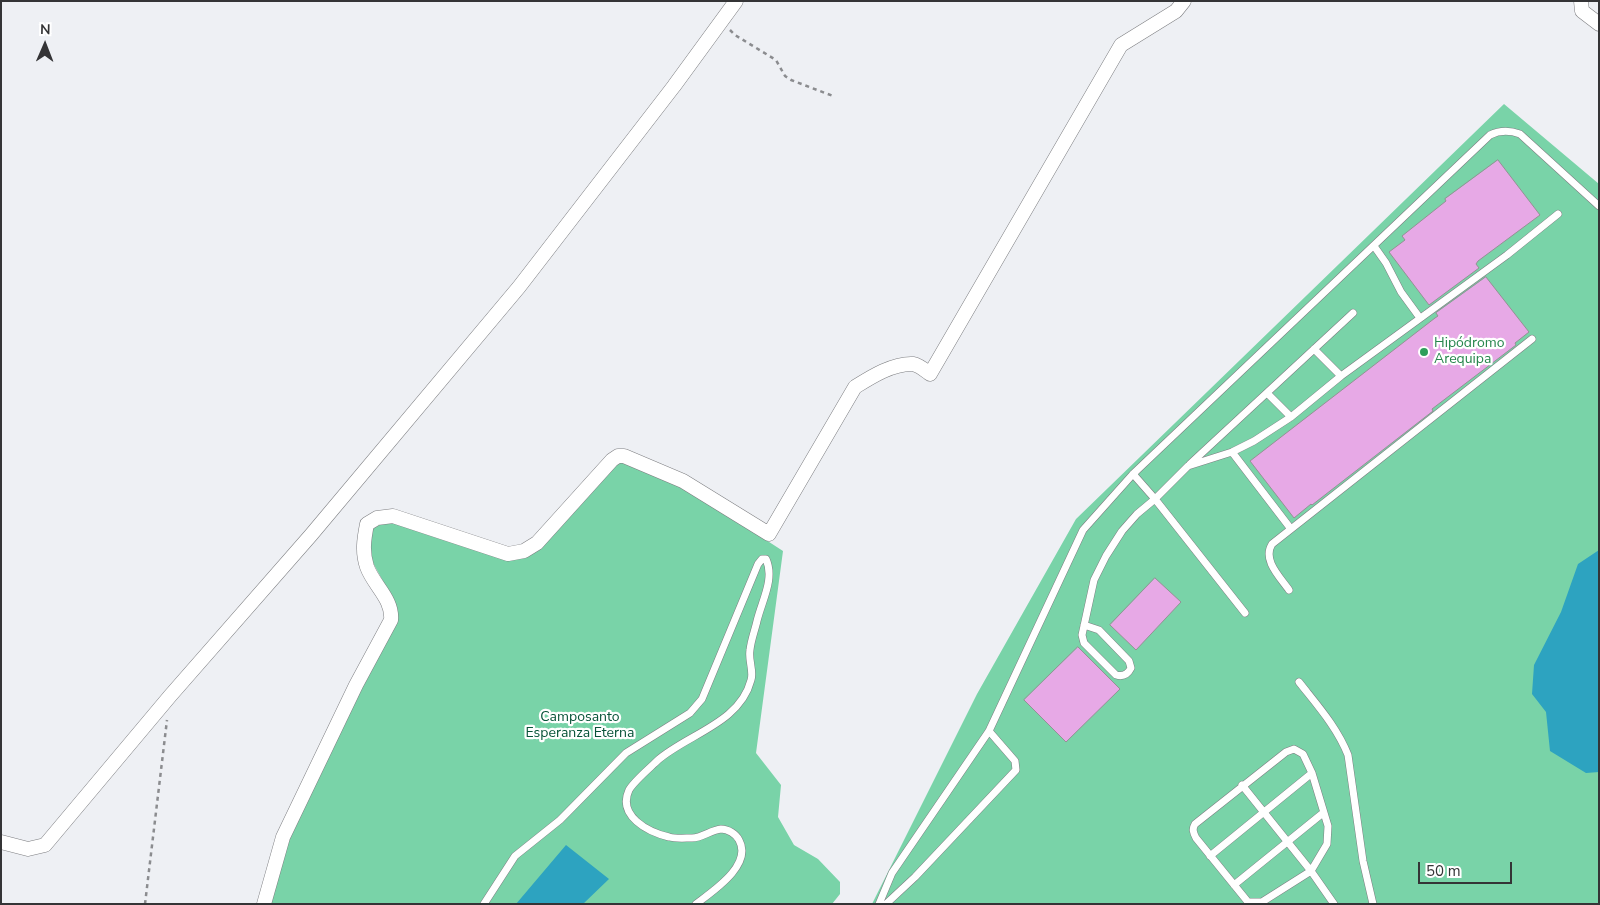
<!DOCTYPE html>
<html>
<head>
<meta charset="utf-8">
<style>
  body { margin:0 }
  #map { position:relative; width:1600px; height:905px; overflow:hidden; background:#eef0f4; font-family:"Nunito Sans",sans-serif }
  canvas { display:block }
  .frame { position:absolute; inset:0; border:2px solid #343436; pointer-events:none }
  .north { position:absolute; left:20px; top:20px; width:50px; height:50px; -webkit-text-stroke:4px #fff; paint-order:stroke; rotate:1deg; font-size:14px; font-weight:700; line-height:20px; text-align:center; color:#343436 }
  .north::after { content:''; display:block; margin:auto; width:18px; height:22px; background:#343436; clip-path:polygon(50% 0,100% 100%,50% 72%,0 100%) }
  .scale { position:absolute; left:1418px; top:862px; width:94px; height:22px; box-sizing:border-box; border:2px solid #343436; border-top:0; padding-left:6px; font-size:15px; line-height:18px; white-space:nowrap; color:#343436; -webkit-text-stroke:4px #fff; paint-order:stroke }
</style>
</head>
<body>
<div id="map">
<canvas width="1600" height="905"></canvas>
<div class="frame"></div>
<div class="north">N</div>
<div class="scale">50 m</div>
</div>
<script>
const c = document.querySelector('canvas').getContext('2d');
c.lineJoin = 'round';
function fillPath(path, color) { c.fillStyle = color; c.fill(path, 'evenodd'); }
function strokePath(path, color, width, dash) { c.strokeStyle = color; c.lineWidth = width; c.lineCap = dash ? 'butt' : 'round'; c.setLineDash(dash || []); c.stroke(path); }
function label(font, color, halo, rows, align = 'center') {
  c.font = font + ' "Nunito Sans",sans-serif'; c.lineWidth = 4.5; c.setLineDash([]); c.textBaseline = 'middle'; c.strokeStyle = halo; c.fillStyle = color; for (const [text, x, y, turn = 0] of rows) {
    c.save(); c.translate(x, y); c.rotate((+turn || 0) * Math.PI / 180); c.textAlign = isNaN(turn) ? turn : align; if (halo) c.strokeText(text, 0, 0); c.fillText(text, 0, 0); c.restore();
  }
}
const green = new Path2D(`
  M 1504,104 L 1599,184 L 1599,904 L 872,904 L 977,694 L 1076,519 Z
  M 624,462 L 662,475 L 698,496 L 783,551 L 756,753 L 781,785 L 778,817 L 794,845 L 818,859 L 840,882 L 840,894 L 832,904 L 267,904 L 289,838 L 362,679 L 397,619 L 396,605 L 372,561 L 369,545 L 372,529 L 379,520 L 392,519 L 513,560 L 616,463 Z`);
const water = new Path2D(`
  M 1599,550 L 1599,772 L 1586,773 L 1550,751 L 1546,712 L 1532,694 L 1534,665 L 1561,612 L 1578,564 Z
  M 566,845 L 609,879 L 583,904 L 516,904 Z`);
const building = new Path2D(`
  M 1498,160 L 1540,215 L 1478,261 L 1476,264 L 1479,268 L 1429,305 L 1389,252 L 1405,240 L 1402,236 L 1446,201 L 1445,199 Z
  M 1486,277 L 1529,332 L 1515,343 L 1516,345 L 1432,409 L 1433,411 L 1312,505 L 1311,504 L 1294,518 L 1250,461 L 1435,318 L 1438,316 L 1436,313 Z
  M 1155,578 L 1181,602 L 1136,650 L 1110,625 Z
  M 1078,647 L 1120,689 L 1066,742 L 1024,700 Z`);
const path = new Path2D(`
  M 730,30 L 735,35 L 776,60 L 785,76 L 791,80 L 833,96
  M 145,904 L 167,720`);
const service = new Path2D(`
  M 1374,246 L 1386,263 L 1401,292 L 1420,318
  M 1314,349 L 1341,376
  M 1267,393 L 1291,417
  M 1232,452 L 1291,529
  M 1190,464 L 1353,313
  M 1133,474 L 1155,499 L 1245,613
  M 1289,590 C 1280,577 1262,560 1272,544 L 1532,339
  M 1084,625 L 1099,630 L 1129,661 L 1131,668 C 1128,674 1123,677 1116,675 L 1084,643 L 1082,635 L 1094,580 L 1106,556 L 1122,531 L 1137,514 L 1155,499 L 1188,466 L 1232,452 L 1254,441 L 1291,417 L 1341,376 L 1507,255 L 1558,214
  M 1299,682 C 1317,705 1337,727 1348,755 L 1363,861 L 1373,904
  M 1294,749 L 1303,754 L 1312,773 L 1328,826 L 1327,844 L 1311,871 L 1262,902 L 1248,902 L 1196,838 C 1193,832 1192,829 1195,824 L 1286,752 Z
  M 1242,785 L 1311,871 L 1334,904
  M 1210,856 L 1312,773
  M 1234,885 L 1323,813
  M 484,904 L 515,856 L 560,820 L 626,753 L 690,713 L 702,699 L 758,564 L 762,559 L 766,559 C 775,579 762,600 757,621 C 755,630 751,640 750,650 C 748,660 754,671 751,680 C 740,723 688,734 658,760 C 651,767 634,781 629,790 C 617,816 648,832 669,837 C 676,839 685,838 692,838 C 702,838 711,830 721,829 C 728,829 736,834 739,840 C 753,865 713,891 696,904
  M 879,904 L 892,873 L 989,731 L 1083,530 L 1133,474 L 1490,135 C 1500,130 1509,130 1520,134 L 1599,206
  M 886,904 L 915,877 L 1016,770 L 1015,761 L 989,731`);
const minor = new Path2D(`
  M 1581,1 L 1582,11 L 1599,24
  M 1,842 L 28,849 L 45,845 L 170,696 L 311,535 L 519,287 L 674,86 L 736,1
  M 264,904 L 283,837 L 356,685 L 391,620 C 393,599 374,586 367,567 C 362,552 364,539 367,524 L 377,518 L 393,516 L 508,554 L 524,551 L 537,543 L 612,460 L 618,456 L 624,456 L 683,481 L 769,534 L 855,387 C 871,377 893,363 913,364 C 919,365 926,371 930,374 L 1121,45 L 1176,11 L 1184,1`);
const markers = [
  [1424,352,5,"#2e9e5b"]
];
const leisureNames = [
  ["Hipódromo",1434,344],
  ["Arequipa",1434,360]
];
const parkNames = [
  ["Camposanto",580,718],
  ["Esperanza Eterna",580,734]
];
fillPath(green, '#79d3a8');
fillPath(water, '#2da3c0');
fillPath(building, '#e7a9e6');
strokePath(building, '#949194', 1);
strokePath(service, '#7d7e81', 8);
strokePath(minor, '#7d7e81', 15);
strokePath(path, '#8b8c8f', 2.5, [4, 4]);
strokePath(service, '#fff', 7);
strokePath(minor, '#fff', 14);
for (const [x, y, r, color] of markers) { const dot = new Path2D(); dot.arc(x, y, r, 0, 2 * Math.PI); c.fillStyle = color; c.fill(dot); strokePath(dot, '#fff', 2); }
label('14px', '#27864d', '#fff', leisureNames, 'left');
label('14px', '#075338', '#fff', parkNames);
</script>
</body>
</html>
